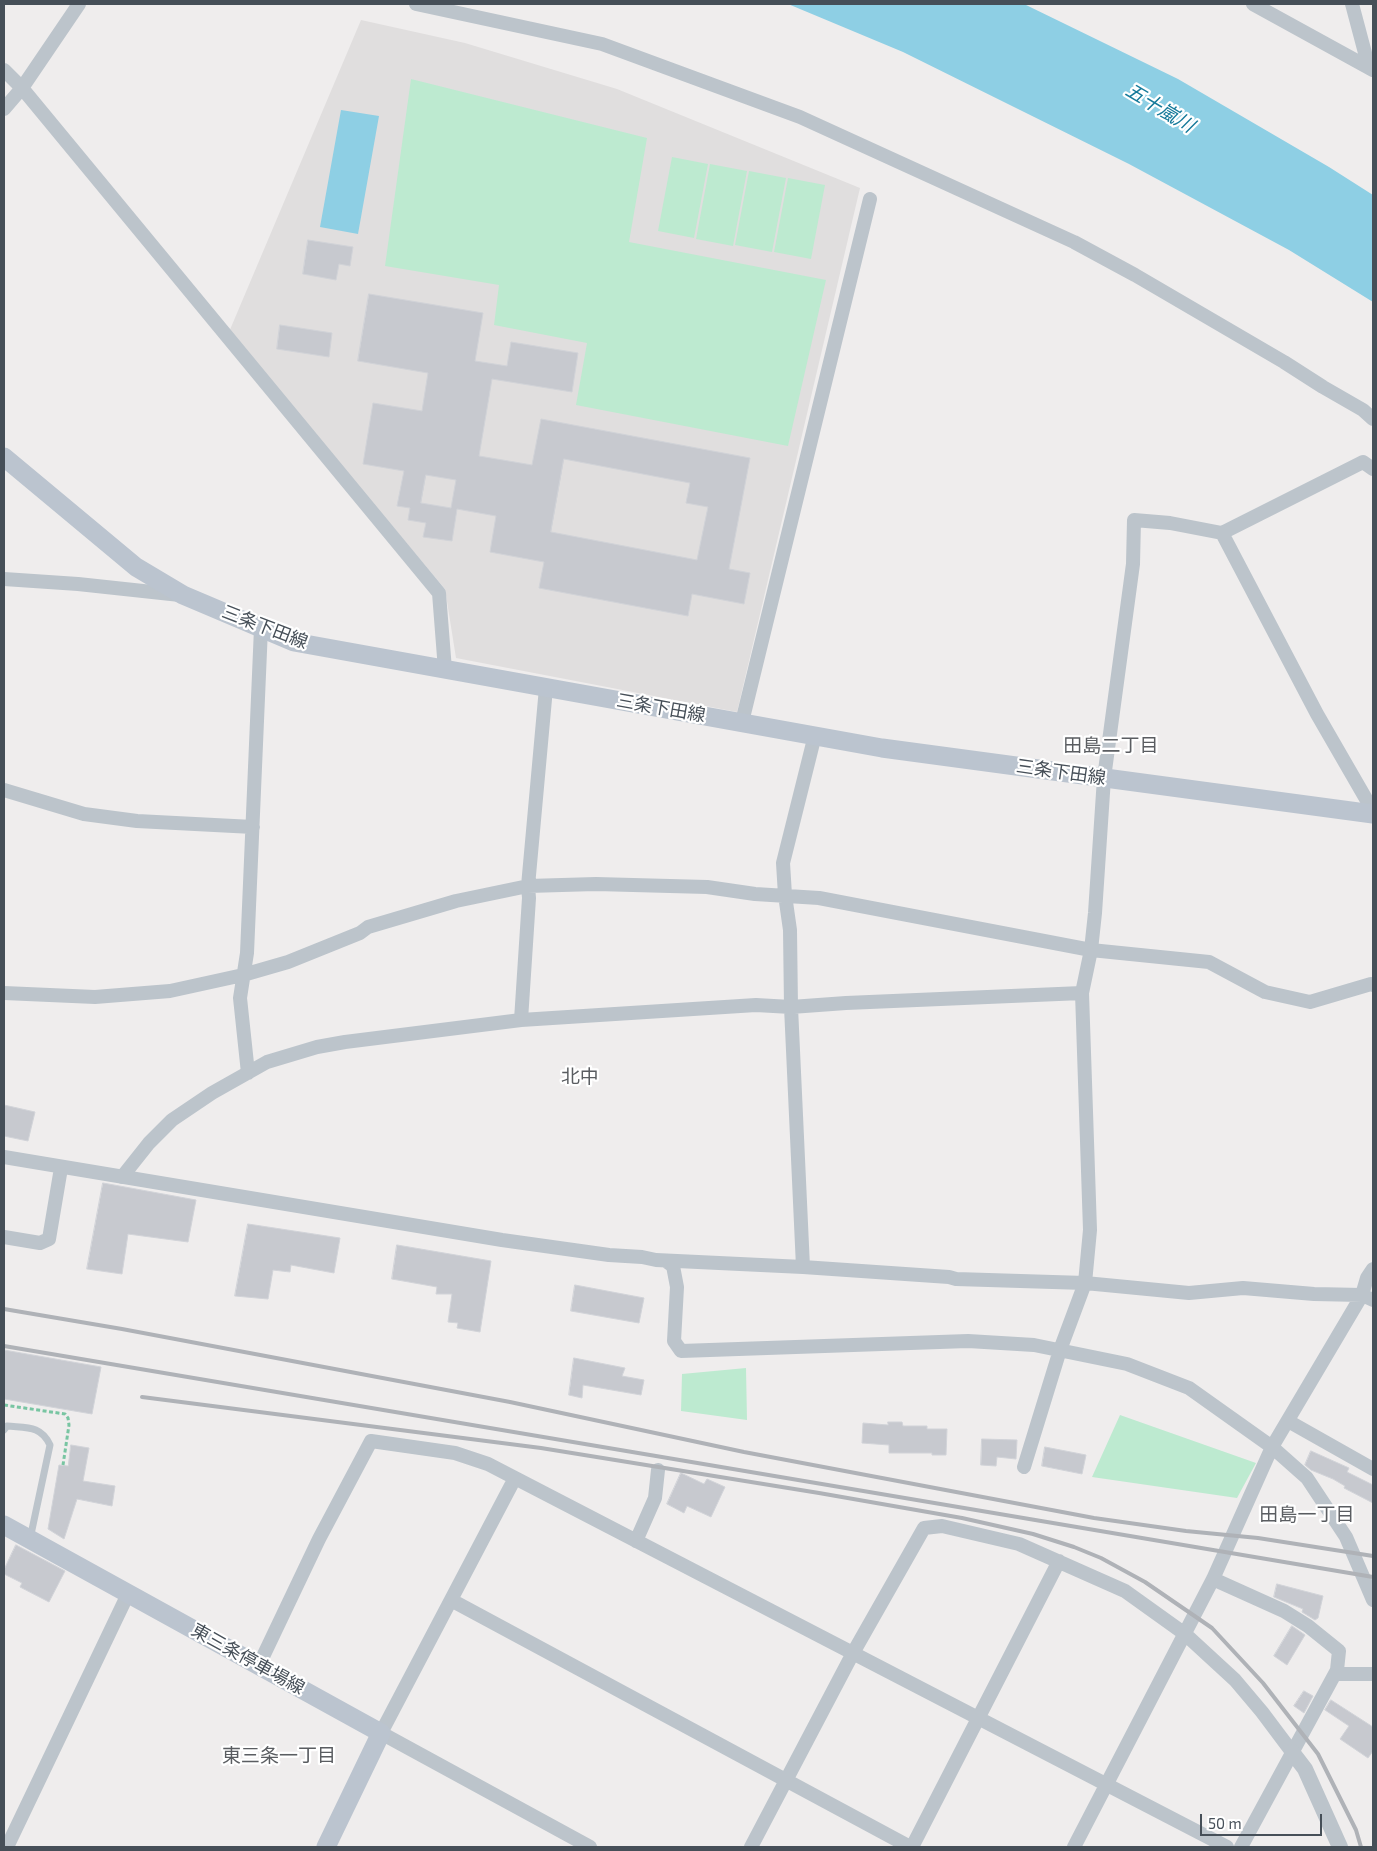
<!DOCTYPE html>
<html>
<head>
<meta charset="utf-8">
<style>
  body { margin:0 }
  #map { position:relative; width:1377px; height:1851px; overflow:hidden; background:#efeded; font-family:"Exo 2",sans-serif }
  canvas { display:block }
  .frame { position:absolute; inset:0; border:5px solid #464f58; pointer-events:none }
  .scale { position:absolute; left:1200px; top:1814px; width:122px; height:22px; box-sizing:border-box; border:2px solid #464f58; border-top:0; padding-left:6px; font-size:15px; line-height:18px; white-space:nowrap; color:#464f58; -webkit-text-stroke:4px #fff; paint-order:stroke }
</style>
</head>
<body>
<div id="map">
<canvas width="1377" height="1851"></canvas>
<div class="frame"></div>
<div class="scale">50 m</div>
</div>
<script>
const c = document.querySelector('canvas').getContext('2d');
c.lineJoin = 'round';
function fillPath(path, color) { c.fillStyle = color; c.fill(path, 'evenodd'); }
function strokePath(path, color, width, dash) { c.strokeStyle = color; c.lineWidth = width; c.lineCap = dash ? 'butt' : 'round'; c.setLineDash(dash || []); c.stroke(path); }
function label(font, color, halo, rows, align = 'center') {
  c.font = font + ' "Exo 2","Noto Sans JP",sans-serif'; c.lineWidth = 4.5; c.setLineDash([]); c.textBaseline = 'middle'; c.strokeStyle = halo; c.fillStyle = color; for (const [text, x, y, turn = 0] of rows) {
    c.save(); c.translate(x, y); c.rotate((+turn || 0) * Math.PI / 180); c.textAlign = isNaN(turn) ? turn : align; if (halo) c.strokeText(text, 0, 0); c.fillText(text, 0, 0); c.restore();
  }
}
const education = new Path2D(`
  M 361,20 L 465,43 L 617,89 L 860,188 L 737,712 L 456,658 L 445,589 L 229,332 Z`);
const green = new Path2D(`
  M 411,79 L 647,138 L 629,242 L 826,280 L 788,446 L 576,405 L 587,343 L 494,325 L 499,285 L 385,266 Z
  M 672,157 L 708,164 L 694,238 L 658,231 Z
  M 710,164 L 747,171 L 733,246 L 696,239 Z
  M 749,171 L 786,178 L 772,252 L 735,245 Z
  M 788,178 L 825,185 L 811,259 L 774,252 Z
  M 746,1368 L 747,1420 L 681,1411 L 682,1374 Z
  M 1120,1415 L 1256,1463 L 1237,1498 L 1092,1477 Z`);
const water = new Path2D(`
  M 788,4 L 1024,4 L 1178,79 L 1329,167 L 1373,195 L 1373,302 L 1289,250 L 1129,164 L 903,52 Z
  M 341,110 L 379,116 L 358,234 L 320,227 Z`);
const building = new Path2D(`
  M 308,240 L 353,247 L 350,266 L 339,264 L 336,280 L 303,274 Z
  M 369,294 L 483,313 L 475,361 L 507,366 L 511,342 L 578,353 L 572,392 L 492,379 L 479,456 L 532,465 L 541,419 L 750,458 L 729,569 L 750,573 L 744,604 L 692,594 L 688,616 L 539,588 L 544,562 L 490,552 L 496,516 L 457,509 L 452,541 L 423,537 L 426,523 L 408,520 L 410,508 L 397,506 L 404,471 L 363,464 L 373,403 L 422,411 L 428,373 L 358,361 ZM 564,459 L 690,483 L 686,503 L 708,507 L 697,560 L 551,532 ZM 426,475 L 456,480 L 451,508 L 421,503 Z
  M 280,325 L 332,333 L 329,357 L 277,349 Z
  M 4,1105 L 35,1112 L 28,1141 L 4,1136 Z
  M 103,1183 L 196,1200 L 188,1242 L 128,1234 L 122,1274 L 87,1269 Z
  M 248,1224 L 340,1238 L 334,1273 L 291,1265 L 290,1272 L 273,1270 L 268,1299 L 235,1296 Z
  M 397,1245 L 491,1261 L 480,1332 L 457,1328 L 458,1323 L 448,1322 L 452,1294 L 436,1294 L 437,1287 L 392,1279 Z
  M 575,1285 L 644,1298 L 639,1323 L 571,1311 Z
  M 4,1350 L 101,1367 L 92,1414 L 4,1399 Z
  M 574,1358 L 625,1368 L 622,1376 L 644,1380 L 641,1395 L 583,1385 L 582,1398 L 569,1395 Z
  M 888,1422 L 902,1422 L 903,1426 L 927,1426 L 927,1429 L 947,1429 L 946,1455 L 932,1455 L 932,1453 L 889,1453 L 889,1445 L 862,1443 L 863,1423 L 888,1425 Z
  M 982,1439 L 1017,1440 L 1016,1459 L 997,1457 L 996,1466 L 981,1465 Z
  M 71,1445 L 89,1448 L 83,1481 L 115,1486 L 112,1506 L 77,1499 L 64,1539 L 48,1529 L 59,1465 L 68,1466 Z
  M 1045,1447 L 1086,1455 L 1082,1474 L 1042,1466 Z
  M 1311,1451 L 1349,1468 L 1347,1472 L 1373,1485 L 1373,1503 L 1344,1488 L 1345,1486 L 1333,1479 L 1311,1470 L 1305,1465 Z
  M 681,1473 L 704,1484 L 707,1479 L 725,1487 L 711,1517 L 687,1506 L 684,1513 L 667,1504 Z
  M 16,1545 L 65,1571 L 49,1602 L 20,1587 L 22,1583 L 4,1574 L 4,1570 Z
  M 1277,1584 L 1323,1596 L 1318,1618 L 1315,1620 L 1302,1612 L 1303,1609 L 1274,1597 Z
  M 1292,1626 L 1305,1635 L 1287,1665 L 1274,1656 Z
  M 1304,1691 L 1313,1696 L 1304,1713 L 1294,1706 Z
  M 1331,1700 L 1373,1727 L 1373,1751 L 1368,1758 L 1340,1739 L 1349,1726 L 1325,1710 Z`);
const path = new Path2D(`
  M 4,1405 L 65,1414 L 68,1418 L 69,1425 L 63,1465`);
const service = new Path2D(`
  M 4,1430 L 7,1426 C 26,1428 41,1425 50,1445 L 30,1539`);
const minor = new Path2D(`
  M 416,4 L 602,44 L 800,117 L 1074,242 L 1135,275 L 1284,362 L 1323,387 L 1363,410 L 1373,419
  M 1253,4 L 1373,70
  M 1352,4 L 1369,68
  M 4,70 L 22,88 L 439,593 L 445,670
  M 4,109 L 22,88 L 79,4
  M 1222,533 L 1363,462 L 1373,469
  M 4,579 L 78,584 L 180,595
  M 742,722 L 870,199
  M 4,790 L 84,814 L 137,821 L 253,827
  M 4,993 L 95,997 L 170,991 L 243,975 L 288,962 L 360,933 L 368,927 L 456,901 L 528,886 L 596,884 L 707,887 L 755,894 L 819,898 L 1091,950 L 1209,962 L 1265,992 L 1310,1002 L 1371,984 L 1373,985
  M 521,1020 L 529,898 L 528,886 L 546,688
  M 248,1073 L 240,998 L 247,953 L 261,628
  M 4,1157 L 502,1240 L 609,1255 L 642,1257 L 656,1260 L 803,1267 L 949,1277 L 956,1279 L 1085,1283 L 1189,1293 L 1243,1288 L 1314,1294 L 1362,1295 L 1373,1300
  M 122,1177 L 149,1143 L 172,1120 L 212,1093 L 267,1062 L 317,1047 L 345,1042 L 521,1020 L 756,1005 L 791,1007 L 846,1003 L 1082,993
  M 4,1237 L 40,1243 L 49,1239 L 61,1168
  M 666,1261 L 673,1266 L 677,1287 L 674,1341 L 681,1351 L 968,1341 L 1034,1345 L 1127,1364 L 1189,1388 L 1272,1447 L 1307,1478 L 1346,1537 L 1373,1600
  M 803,1267 L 791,1007 L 790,930 L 785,895 L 783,863 L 815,735
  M 1288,1421 L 1373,1469
  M 1024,1467 L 1060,1350 L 1085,1283 L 1090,1230 L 1082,993 L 1091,950 L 1095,913 L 1104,778 L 1133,564 L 1134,520 L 1170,523 L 1222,533 L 1317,714 L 1373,811
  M 515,1478 L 381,1733 L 590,1847
  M 636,1541 L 655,1498 L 658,1470
  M 1213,1579 L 1284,1611 L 1308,1626 L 1339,1651 L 1337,1670 L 1241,1847
  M 451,1600 L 910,1847
  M 259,1665 L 319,1539 L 371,1441 L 455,1453 L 488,1464 L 515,1478 L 1227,1847
  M 1335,1674 L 1373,1674
  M 7,1847 L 128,1594
  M 751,1847 L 853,1653 L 924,1528 L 942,1526 L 1019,1544 L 1125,1591 L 1185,1634 L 1235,1680 L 1262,1712 L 1292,1752
  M 912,1847 L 1059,1561
  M 1074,1847 L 1213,1579 L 1272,1447 L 1362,1295 L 1367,1278 L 1373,1269`);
const tertiary = new Path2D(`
  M 1292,1752 L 1305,1769 L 1340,1847`);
const secondary = new Path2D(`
  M 4,457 L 136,567 L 183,595 L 294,642 L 882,748 L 1373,814
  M 4,1525 L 381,1733 L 326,1847`);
const rail = new Path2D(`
  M 4,1309 L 122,1329 L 510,1402 L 744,1452 L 1094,1518 L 1186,1531 L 1258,1538 L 1373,1556
  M 4,1346 L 1373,1577
  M 142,1397 L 541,1448 L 819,1493 L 962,1518 L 1033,1534 L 1074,1547 L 1101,1558 L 1145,1582 L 1212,1628 L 1263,1683 L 1318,1754 L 1356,1830 L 1361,1847`);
const streetNames = [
  ["三条下田線",265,627,21],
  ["三条下田線",661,708,10],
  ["三条下田線",1061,772,8],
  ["東三条停車場線",248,1659,29]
];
const waterNames = [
  ["五十嵐川",1160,108,31]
];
const neighbourhoodNames = [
  ["田島二丁目",1111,746],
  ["北中",580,1077],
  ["田島一丁目",1307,1515],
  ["東三条一丁目",279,1756]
];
fillPath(education, '#e0dede');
fillPath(green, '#bdead0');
fillPath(water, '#8ecfe4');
fillPath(building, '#c7c9cf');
strokePath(building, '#d1d3d8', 1);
strokePath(path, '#78c5a2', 3, [4, 2.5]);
strokePath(service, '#bcc4cb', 7);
strokePath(minor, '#bcc4cb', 14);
strokePath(tertiary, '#bcc4cb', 16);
strokePath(secondary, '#bbc4cf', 19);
strokePath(rail, '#afb2b7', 4);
label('18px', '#464f58', '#fff', streetNames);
label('italic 19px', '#177b9b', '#fff', waterNames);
label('19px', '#5a5d61', '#fff', neighbourhoodNames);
</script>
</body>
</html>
